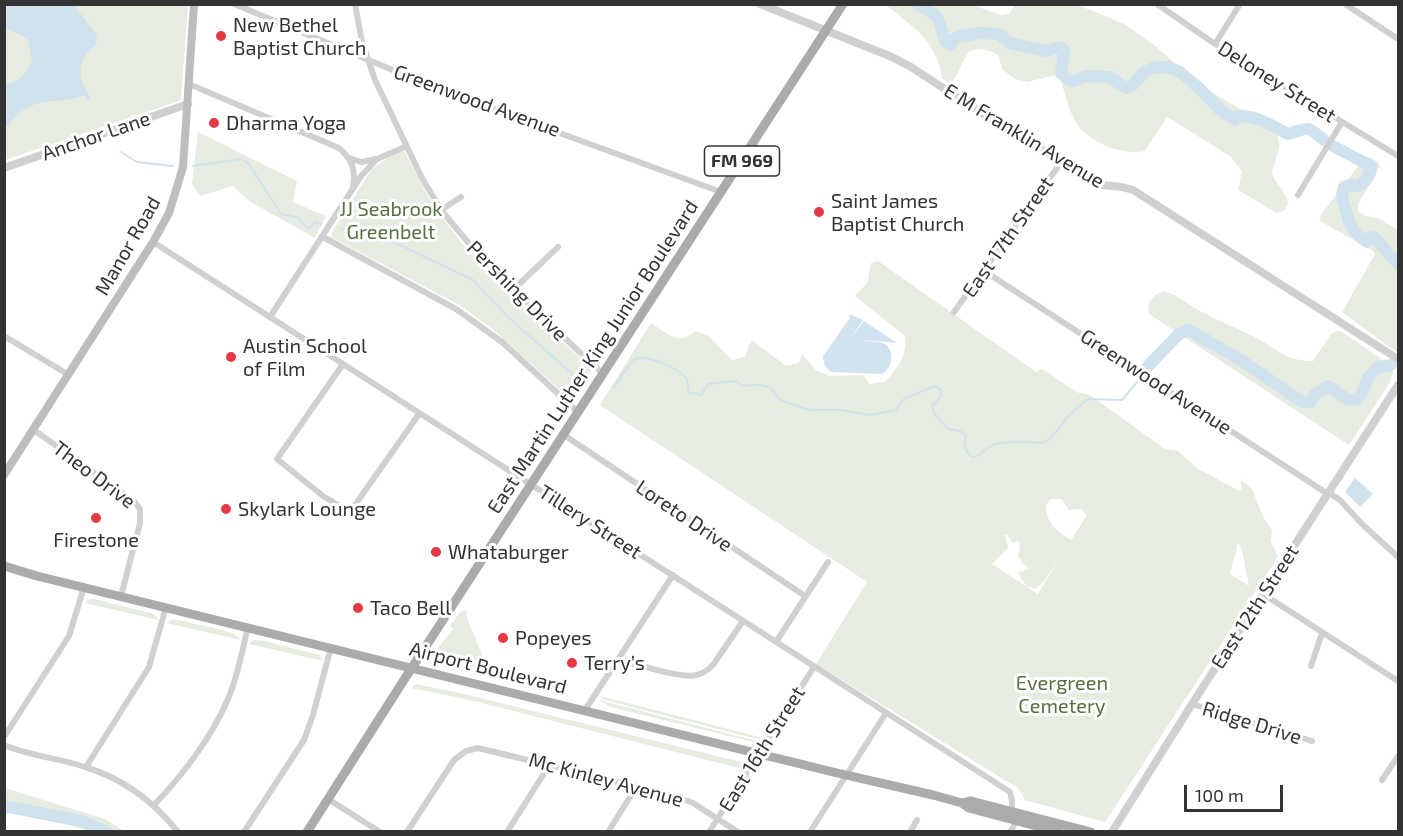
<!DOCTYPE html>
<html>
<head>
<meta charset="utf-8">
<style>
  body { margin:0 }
  #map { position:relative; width:1403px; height:836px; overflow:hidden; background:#fff; font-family:"Exo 2",sans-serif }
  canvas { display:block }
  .frame { position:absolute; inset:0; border:6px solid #333; pointer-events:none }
  .scale { position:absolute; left:1184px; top:785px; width:99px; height:27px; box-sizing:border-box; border:3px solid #333; border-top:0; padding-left:8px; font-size:18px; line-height:21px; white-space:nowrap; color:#333; -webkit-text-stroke:4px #fff; paint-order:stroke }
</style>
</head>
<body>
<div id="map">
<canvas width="1403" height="836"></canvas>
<div class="frame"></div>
<div class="scale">100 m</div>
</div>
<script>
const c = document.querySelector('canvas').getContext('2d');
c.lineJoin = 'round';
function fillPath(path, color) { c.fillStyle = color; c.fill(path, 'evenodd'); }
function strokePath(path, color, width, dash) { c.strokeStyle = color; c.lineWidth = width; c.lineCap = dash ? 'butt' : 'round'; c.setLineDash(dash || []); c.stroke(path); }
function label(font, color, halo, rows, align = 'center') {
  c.font = font + ' "Exo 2",sans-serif'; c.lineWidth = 6; c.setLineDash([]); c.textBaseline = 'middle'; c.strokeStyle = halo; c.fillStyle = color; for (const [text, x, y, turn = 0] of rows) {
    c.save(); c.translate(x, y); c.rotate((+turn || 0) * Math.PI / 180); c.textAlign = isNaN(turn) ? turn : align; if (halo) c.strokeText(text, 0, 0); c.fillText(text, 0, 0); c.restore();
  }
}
const green = new Path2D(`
  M 4,5 L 188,5 L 181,98 L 179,101 L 5,160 Z
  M 886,5 L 973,5 L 1000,15 L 1009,14 L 1015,5 L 1078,5 L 1126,25 L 1154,45 L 1201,86 L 1273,128 C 1286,145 1275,155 1272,174 C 1277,185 1286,192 1288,203 L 1284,211 L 1277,213 L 1238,190 L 1242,171 L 1230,156 L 1167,117 L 1145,151 C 1123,155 1096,145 1080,128 C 1071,119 1064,92 1061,79 L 1055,75 L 1027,82 L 1015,79 L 1002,69 L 998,55 L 991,51 L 980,49 L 969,51 L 951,85 L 942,78 C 938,42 911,25 886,5 Z
  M 198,132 L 297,181 L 293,202 L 326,216 L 315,238 L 249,201 L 233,186 L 200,196 L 192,184 Z
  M 402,151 L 405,152 C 415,171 424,191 436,208 C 476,269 536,317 589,366 L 591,372 L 577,397 L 569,398 L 496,332 L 461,306 L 331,237 L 333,230 L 372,169 L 389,157 Z
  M 1365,157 C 1371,157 1377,160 1380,166 L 1358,204 L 1358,211 L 1364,215 L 1380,219 L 1398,230 L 1398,353 L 1342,312 L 1375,254 L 1372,250 L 1320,221 L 1320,216 Z
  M 878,261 L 1036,372 L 1043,369 L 1076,392 L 1090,395 L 1165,449 L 1178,451 L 1198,469 L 1240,491 L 1242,487 L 1240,479 L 1252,489 L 1263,517 L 1272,530 L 1271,541 L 1278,557 L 1105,822 L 1025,800 L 1018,788 L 816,664 L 867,582 L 600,405 L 651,323 C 669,334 676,346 696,331 L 709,336 L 732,360 L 744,357 L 752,340 L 786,366 L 799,363 L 802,354 L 816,370 L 830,376 L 863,375 L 870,384 L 885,382 C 897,369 908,355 905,336 L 855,296 L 868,282 L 871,263 ZM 1051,499 L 1061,499 L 1069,510 L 1081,509 L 1087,515 L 1071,540 C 1056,531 1046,523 1046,505 ZM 1005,535 L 1007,535 L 1013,543 L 1019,541 L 1020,548 L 1018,556 L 1023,564 L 1030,569 L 1018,573 L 1026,586 L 1035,589 L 1044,581 L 1059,559 L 1038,594 L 992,564 L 1008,548 ZM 1238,543 L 1242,550 L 1249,586 L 1230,574 Z
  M 1164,291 C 1177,295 1188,304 1200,311 C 1218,321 1237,328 1255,337 C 1278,349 1284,361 1313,361 L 1331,334 L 1336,331 L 1342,332 L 1390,365 L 1393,372 L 1390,382 L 1349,445 L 1149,314 C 1146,302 1153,294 1164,291 Z
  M 94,599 L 154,614 L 158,620 L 85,603 L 87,600 Z
  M 465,610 L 468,612 L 466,615 L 488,670 L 438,658 L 438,648 L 453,629 L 450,626 L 460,612 Z
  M 171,620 L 179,620 L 229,632 L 236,635 L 240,640 L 167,623 Z
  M 253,640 L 264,641 L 320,655 L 323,661 L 249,644 Z
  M 416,684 L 464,694 L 745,763 L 743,769 L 474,701 L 411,688 Z
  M 600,696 L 763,738 L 753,738 L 601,699 Z
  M 599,700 L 753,740 L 762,741 L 758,743 L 610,707 Z
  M 5,788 L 105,819 L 124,831 L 90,831 L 57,822 L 5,812 Z`);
const water = new Path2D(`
  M 5,4 L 74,5 L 97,36 L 96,45 C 75,61 77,78 91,98 L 87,100 L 84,95 C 52,107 33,92 8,126 L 5,126 L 5,84 C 19,83 26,74 32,61 L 28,40 L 19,34 L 5,29 Z
  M 849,314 L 863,320 L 850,339 L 864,321 L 897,343 L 862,340 C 868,342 876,341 882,343 C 896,348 893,368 882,374 L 832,372 C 826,369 823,363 823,356 L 850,318 Z
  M 1355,478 L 1373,494 L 1360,507 L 1345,492 Z`);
const stream = new Path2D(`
  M 121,152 L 137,162 L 173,166
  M 193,166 L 242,159 L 249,164 L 281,214 L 299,218 L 304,225 L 309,228 L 316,222 L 321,224
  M 342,229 L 398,244 L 473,280 L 509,318 L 578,379
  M 614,387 L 633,360 C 645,353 678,368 686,378 C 689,383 688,387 688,392 L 701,395 L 708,384 L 736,381 L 744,386 C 761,384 771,383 780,400 L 809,410 L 841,410 L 870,415 L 896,410 L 904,399 L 935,386 L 941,390 L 942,395 L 932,406 L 934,413 L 948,429 L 960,431 L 966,435 C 964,446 964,450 972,457 C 981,456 982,452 989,447 C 1000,440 1030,442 1043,443 L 1051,438 L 1072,412 L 1088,399 L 1122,400 L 1139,380`);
const river = new Path2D(`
  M 917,4 C 922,8 930,10 935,15 C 944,23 939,38 950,45 L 954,39 L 958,37 L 980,33 L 999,34 L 1009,43 L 1046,51 L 1060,47 L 1064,51 L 1061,73 L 1069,80 L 1073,81 L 1086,76 L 1111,77 L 1122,86 L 1127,88 L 1133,85 L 1143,73 L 1153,68 L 1168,67 L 1180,72 L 1201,90 L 1220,110 L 1235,120 L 1238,116 C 1257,115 1272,126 1288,134 C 1311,128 1304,124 1324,140
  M 1333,146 L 1371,166 C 1371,176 1366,181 1358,186 L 1351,185 L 1344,187 C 1340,197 1343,200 1346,210 C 1349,226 1353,233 1367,242 L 1371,237 L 1375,238 L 1398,264
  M 1147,367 L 1179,334 L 1189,330 L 1244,362 L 1302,402 L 1310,402 L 1314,395 L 1328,386 L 1347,399 L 1356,400 L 1361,395 L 1368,378 L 1378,367 L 1391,365
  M 4,806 L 81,821 L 107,832`);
const minor = new Path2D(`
  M 234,4 L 431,86 L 721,192
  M 355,4 L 362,42 L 375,80 L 422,178 L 441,210 L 487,265 L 603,374
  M 1157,4 L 1215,44 L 1398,156
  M 1345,4 L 1398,39
  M 1215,44 L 1240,4
  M 189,84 L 339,148 C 352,159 356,170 353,187
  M 349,158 L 361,162 L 376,159
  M 1298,195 L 1342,122
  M 441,210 L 461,197
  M 323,237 L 456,309 L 502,342 L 578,412
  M 153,242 L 1010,792 L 1012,801 L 1012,811
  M 984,271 L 1328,494
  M 513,290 L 558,247
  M 954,312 L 1062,161
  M 270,317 L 361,176 L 377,159 L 407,146
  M 4,336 L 69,375
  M 343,364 L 277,459 L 323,496 L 350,512 L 419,414
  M 34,430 L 134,501 L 140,509 L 140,523 L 121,596
  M 564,435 L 805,596
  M 1329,493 L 1340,500 L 1362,524 L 1398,557
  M 1263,594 L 1398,681
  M 776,642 L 828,562
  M 618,659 C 637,664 680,679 697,675 C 704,673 709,669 713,665 L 743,621
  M 1311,666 L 1322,633
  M 1192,704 L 1312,741
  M 585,710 L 673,575
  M 4,737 L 69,636 L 84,587
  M 4,745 C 30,756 58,758 85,767 C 122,778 154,802 178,832
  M 86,767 L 149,667 L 166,607
  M 1382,780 L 1398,756
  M 328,799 L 380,832
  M 154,805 C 182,776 212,737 228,699 C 238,676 242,651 248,627
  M 244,832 L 304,740 L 313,715 L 331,647
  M 407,832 L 454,760 L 466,751 L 478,748 L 672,795 L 693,803 L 738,832
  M 507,832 L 550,764
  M 608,832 L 637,786
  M 709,832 L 814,667
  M 810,832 L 886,713
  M 910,832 L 917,820
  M 1010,832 L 1017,821`);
const tertiary = new Path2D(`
  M 760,4 L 892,57 L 911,67 L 992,120 L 1102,185 L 1122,187 L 1133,190 L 1398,359
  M 4,168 L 188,104
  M 1112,832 L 1192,704 L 1398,385`);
const secondary = new Path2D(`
  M 4,475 L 153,242 L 169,213 L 183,167 L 194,4`);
const primary = new Path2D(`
  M 4,566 L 37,576 L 833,772 L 933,795 L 962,803 L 969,808 L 1059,832
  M 962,803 L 971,801 L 1091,832
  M 307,832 L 402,683 L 843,4`);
const markers = [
  [221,36,6,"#e63946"],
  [214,123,6,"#e63946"],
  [819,212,6,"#e63946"],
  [231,357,6,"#e63946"],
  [226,509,6,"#e63946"],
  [96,518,6,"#e63946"],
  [436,552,6,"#e63946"],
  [358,608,6,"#e63946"],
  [503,638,6,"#e63946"],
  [572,663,6,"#e63946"]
];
const shields = [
  [742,161,75]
];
const shieldNames = [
  ["FM 969",742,161]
];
const poiNames = [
  ["New Bethel",233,25],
  ["Baptist Church",233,48],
  ["Dharma Yoga",226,123],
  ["Saint James",831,201],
  ["Baptist Church",831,224],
  ["Austin School",243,346],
  ["of Film",243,369],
  ["Skylark Lounge",238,509],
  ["Firestone",96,540,"center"],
  ["Whataburger",448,552],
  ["Taco Bell",370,608],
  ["Popeyes",515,638],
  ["Terry’s",584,663]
];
const streetNames = [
  ["Deloney Street",1277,82,32],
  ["Greenwood Avenue",477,101,20],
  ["Anchor Lane",96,136,-19],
  ["E M Franklin Avenue",1024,136,31],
  ["East 17th Street",1008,237,-55],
  ["Manor Road",128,246,-60],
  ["Pershing Drive",517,291,45],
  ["East Martin Luther King Junior Boulevard",593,357,-57],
  ["Greenwood Avenue",1156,382,33],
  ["Theo Drive",94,475,37],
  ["Loreto Drive",684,516,34],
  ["Tillery Street",590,522,33],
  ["East 12th Street",1255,607,-57],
  ["Airport Boulevard",488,668,14],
  ["Ridge Drive",1252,723,17],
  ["East 16th Street",762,749,-58],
  ["Mc Kinley Avenue",606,780,15]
];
const parkNames = [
  ["JJ Seabrook",391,209],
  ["Greenbelt",391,232],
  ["Evergreen",1062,683],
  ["Cemetery",1062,706]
];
fillPath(green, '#e6ecdf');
fillPath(water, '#cfe2ee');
strokePath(stream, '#cfe2ee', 2);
strokePath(river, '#cfe2ee', 12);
strokePath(minor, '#d0d0d0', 6);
strokePath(tertiary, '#d0d0d0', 8);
strokePath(secondary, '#bdbdbd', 8);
strokePath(primary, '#ababab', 9);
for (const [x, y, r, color] of markers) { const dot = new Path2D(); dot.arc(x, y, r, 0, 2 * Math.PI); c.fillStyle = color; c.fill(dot); strokePath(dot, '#fff', 2); }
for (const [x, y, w] of shields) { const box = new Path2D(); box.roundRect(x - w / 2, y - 15, w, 30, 4.5); c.fillStyle = '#fff'; c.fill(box); strokePath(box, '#333', 1.5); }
label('bold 18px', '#333', null, shieldNames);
label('20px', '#333', '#fff', poiNames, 'left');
label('20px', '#333', '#fff', streetNames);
label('20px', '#56703f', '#fff', parkNames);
</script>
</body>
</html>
